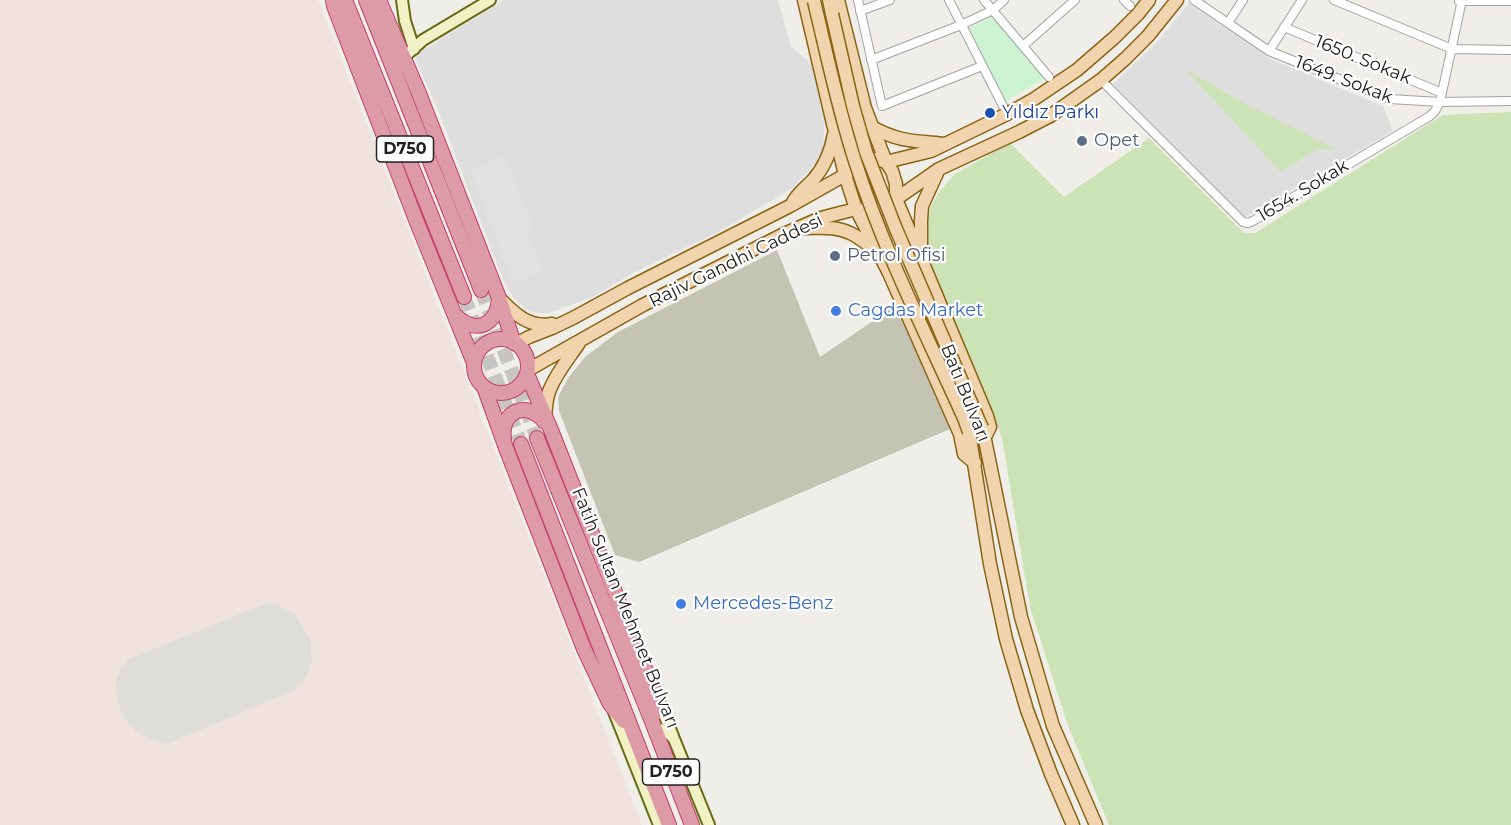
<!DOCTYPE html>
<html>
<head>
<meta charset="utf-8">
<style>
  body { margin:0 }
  canvas { display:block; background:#f0eee9 }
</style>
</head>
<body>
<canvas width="1511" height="825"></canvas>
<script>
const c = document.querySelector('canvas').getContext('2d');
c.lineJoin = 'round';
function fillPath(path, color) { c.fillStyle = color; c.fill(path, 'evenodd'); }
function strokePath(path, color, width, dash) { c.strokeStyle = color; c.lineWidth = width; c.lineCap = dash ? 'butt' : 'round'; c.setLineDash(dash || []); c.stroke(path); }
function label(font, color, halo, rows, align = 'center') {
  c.font = font + ' Montserrat,sans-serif'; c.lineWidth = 4.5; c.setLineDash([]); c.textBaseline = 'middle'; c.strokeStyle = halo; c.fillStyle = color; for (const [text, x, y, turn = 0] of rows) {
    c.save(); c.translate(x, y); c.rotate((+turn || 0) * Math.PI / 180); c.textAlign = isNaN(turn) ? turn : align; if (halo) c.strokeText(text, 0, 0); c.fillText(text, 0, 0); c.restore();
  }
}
const residential = new Path2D(`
  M 504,0 L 778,0 L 791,47 L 812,64 L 825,120 L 823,149 L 815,164 L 791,189 L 718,232 L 633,273 L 598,294 L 582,301 L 548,313 L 537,313 L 525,309 L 513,297 L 504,282 L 437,108 L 414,56 Z
  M 1189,4 L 1271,59 L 1383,106 L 1393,131 L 1245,217 L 1113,84 L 1154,45 Z`);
const military = new Path2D(`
  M 0,0 L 318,0 L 642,825 L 0,825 Z`);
const airport = new Path2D(`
  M 267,603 L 277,604 L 282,608 L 295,614 L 310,640 L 312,661 L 307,676 L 303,682 L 298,685 L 298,689 L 169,743 L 158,742 L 136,732 L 121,713 L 117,699 L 116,682 L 121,668 L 129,659 Z`);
const construction = new Path2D(`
  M 777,250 L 820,357 L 898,304 L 950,429 L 639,562 L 615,555 L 559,411 L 558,397 L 568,378 L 585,357 L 618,332 Z`);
const grass = new Path2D(`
  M 1185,69 L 1236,99 L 1336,149 L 1317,149 L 1281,172 Z
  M 1511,112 L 1511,825 L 1109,825 L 1067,723 L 1030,607 L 1002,438 L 932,267 L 925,234 L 930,208 L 939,192 L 955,174 L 1010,143 L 1064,197 L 1149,138 L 1244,233 L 1255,233 L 1443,115 Z`);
const park = new Path2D(`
  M 994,15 L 1045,78 L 1005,102 L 969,28 Z`);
const parking = new Path2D(`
  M 505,156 L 533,228 L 527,232 L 544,271 L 512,282 L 470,170 Z`);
const highwayTunnel = new Path2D(`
  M 481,290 L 537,438
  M 464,297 L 521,444`);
const street = new Path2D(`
  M 858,0 L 882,106 L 982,66
  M 949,0 L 1003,106
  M 984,0 L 1049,77
  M 1124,0 L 1130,6
  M 1194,0 L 1269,51 L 1389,99 L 1440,102 L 1511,101
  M 1334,0 L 1452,49 L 1511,50
  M 1459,1 L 1511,1
  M 860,11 L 890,0
  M 1228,23 L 1243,0
  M 1284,27 L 1442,93
  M 1023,46 L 1075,0
  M 1269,51 L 1302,0
  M 871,60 L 961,25 L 993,10 L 1004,0
  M 1101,80 L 1243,222 L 1248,223 L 1253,221 L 1430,116 L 1435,111 L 1440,102 L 1462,0`);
const secondary = new Path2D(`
  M 402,0 L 405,21 L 414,49
  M 404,57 L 423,40 L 490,0
  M 658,700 L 673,736
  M 614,712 L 659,825
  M 654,728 C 663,729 669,732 674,739 L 709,825`);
const primary = new Path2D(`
  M 804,0 L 845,175 L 856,209 L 889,273 L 960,434 L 964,454 L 975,463
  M 829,0 L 832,14
  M 838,0 L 865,108 L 886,162 L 892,171 L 896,184 L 896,199 L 987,416 L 990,427 L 985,437
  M 872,127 C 899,142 915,141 945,144
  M 793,202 C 798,193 805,188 812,181 C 824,168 831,151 834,134
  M 805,228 C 820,228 836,226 850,233 C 859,237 867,244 875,250
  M 921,252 L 921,220 L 922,206 L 938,171
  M 499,298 C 514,313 528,328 552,324
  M 516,344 L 529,337 L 552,328 L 573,318 L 628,288 L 790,206 L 845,175 L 861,163 L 876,159 L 886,162 L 931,151 L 1007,114 L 1034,99 L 1077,70 L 1115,37 L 1138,14 L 1149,0
  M 528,370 L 643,305 L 784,234 L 821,218 L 840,213 L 856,209 L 869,212 L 877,210 L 896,199 L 939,169 L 1019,132 L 1050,116 L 1101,80 L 1125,59 L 1148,36 L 1177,0
  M 545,417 C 546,408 546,398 550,389 C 557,372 569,358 579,343
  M 983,430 L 1021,617 L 1053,726 L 1096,825
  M 969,432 L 990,564 L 1006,639 L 1027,710 L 1051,774 L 1073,825`);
const highway = new Path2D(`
  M 333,0 L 334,6 L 416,220 L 474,363
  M 345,0 L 464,297
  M 366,0 L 481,290
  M 379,0 L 418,91 L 499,298 L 514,343
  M 455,315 C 475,335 497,326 499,298
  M474 366a27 27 0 1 1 54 0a27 27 0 1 1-54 0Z
  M 527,374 L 551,430 L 656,696 L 657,707 L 651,719
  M 484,387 L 506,448 L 584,649 L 610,704 L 624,721
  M 504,438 C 500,411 527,400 544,421
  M 537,438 L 651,719 L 692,825
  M 521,444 L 669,825`);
const primaryBridge = new Path2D(`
  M 814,1 C 827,55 838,109 855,161 C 883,249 926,334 964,418 L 969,432
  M 832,14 L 853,106 L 866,152 L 896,229 L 982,428`);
const markers = [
  [990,113,6,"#1a4fb4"],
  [1082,141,6,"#5c6f8a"],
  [835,256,6,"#5c6f8a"],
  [836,311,6,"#3f7fe0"],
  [681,604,6,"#3f7fe0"]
];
const shields = [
  [405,149,57],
  [671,772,57]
];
const shieldNames = [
  ["D750",405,149],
  ["D750",671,772]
];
const streetNames = [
  ["1650. Sokak",1363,60,22],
  ["1649. Sokak",1344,80,21],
  ["1654. Sokak",1303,191,-31],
  ["Rajiv Gandhi Caddesi",736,261,-26],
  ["Batı Bulvarı",965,393,68],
  ["Fatih Sultan Mehmet Bulvarı",625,608,68]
];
const transitNames = [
  ["Yıldız Parkı",1002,113]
];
const serviceNames = [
  ["Opet",1094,141],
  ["Petrol Ofisi",847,256]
];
const shopNames = [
  ["Cagdas Market",848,311],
  ["Mercedes-Benz",693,604]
];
fillPath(residential, '#dfdede');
fillPath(military, '#f0e3de');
fillPath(airport, '#dfdeda');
fillPath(construction, '#c4c4b5');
fillPath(grass, '#cce3b6');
fillPath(park, '#cdf4d0');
fillPath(parking, '#e1e1e1');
strokePath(highwayTunnel, '#c7c5c1', 14, [14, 7]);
strokePath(street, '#a2a2a2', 10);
strokePath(secondary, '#636d13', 14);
strokePath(primary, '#8b6413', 15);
strokePath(highway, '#c63e6c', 16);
strokePath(street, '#fff', 8);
strokePath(secondary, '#f0f2c5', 10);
strokePath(primary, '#f1d4ad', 12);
strokePath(highway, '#dd9ba7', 14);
strokePath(primaryBridge, '#8b6413', 15, []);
strokePath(primaryBridge, '#f1d4ad', 12);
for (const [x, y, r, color] of markers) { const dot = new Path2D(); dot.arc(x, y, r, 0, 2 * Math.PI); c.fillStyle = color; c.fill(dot); strokePath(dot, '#fff', 2); }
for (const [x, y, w] of shields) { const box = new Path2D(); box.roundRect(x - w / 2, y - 13, w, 26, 4.5); c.fillStyle = '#fff'; c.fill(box); strokePath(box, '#212121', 1.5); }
label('bold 16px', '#212121', null, shieldNames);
label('18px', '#212121', '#fff', streetNames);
label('18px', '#164399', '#fff', transitNames, 'left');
label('18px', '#4e5e75', '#fff', serviceNames, 'left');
label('18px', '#366cbe', '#fff', shopNames, 'left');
</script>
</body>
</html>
